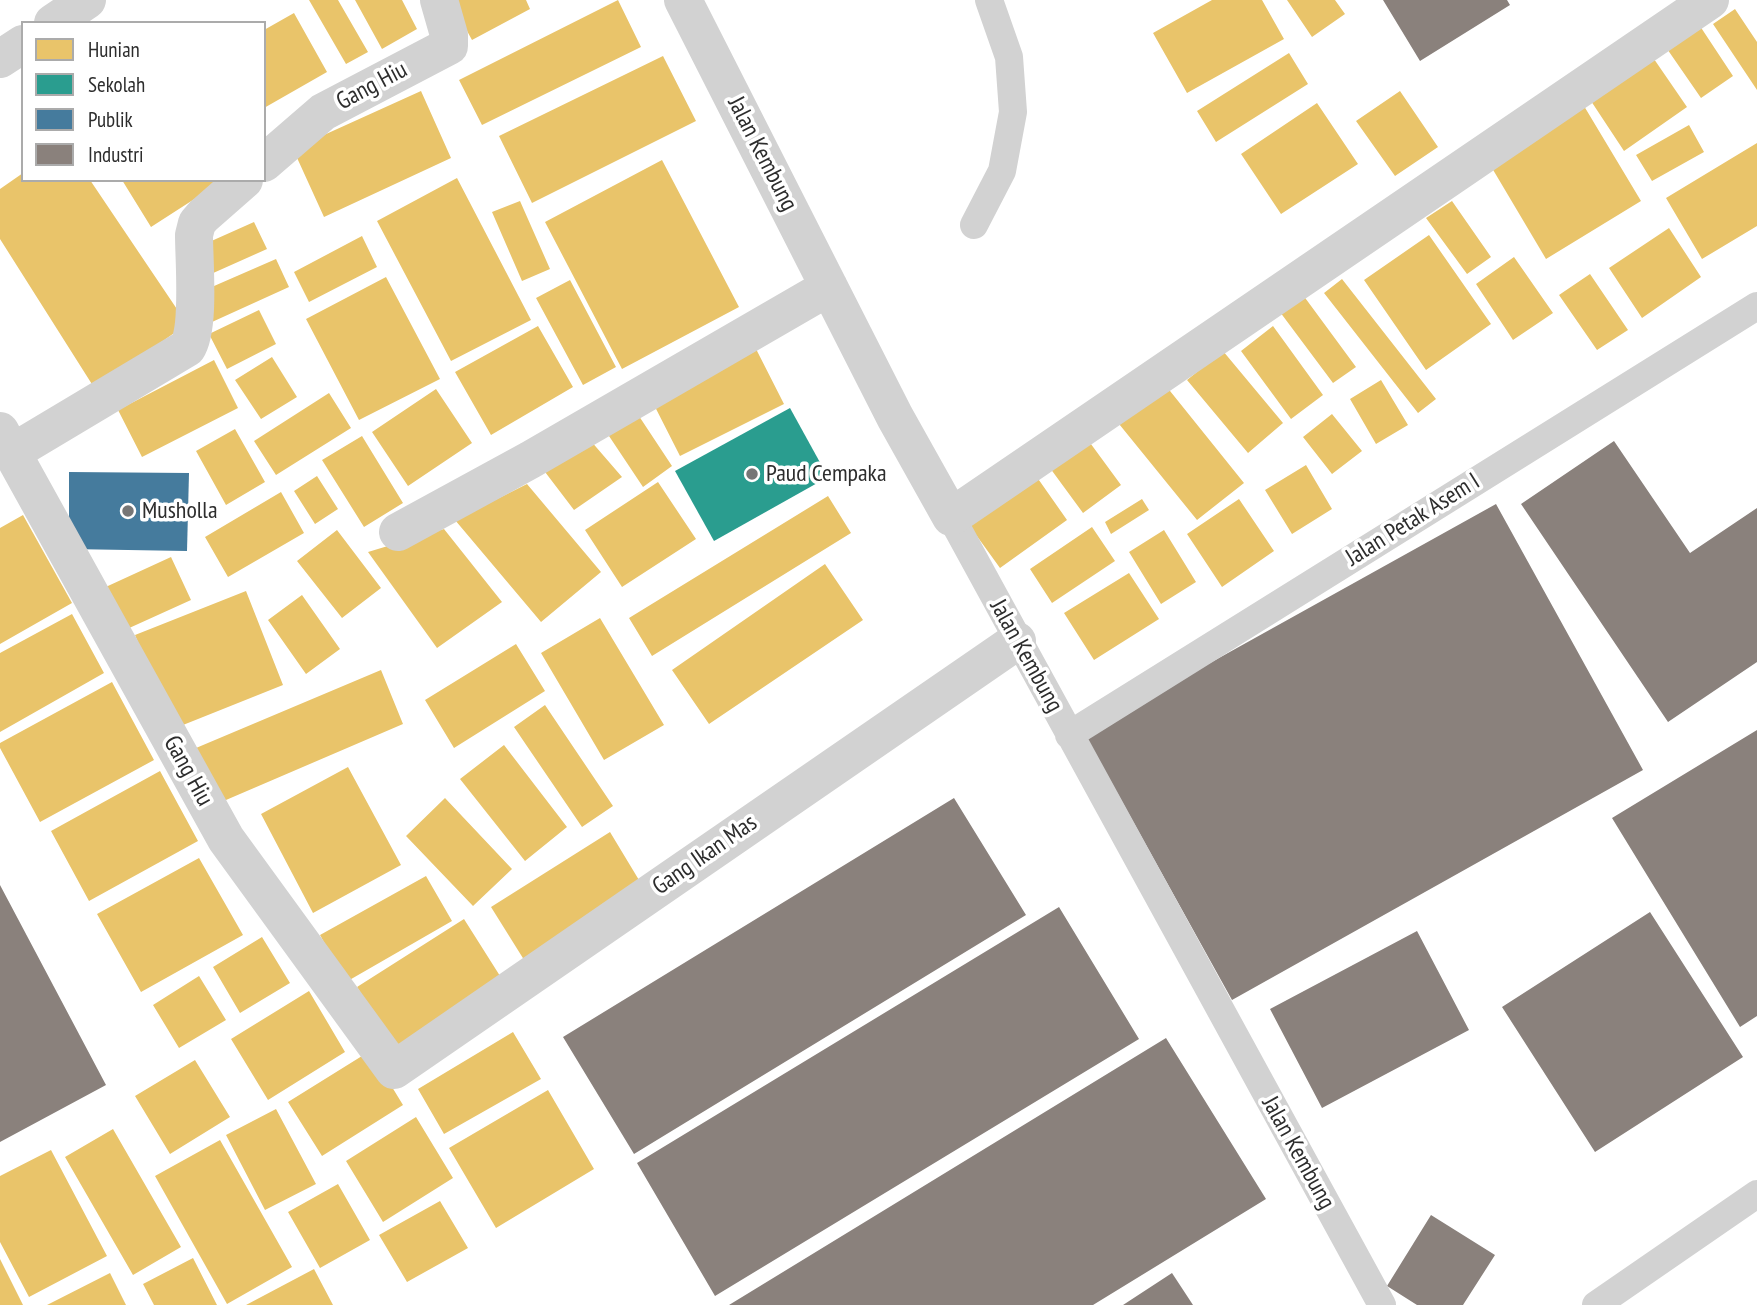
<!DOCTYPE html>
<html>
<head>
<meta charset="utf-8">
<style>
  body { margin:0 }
  #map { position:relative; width:1757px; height:1305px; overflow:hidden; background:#fff; font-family:"PT Sans Narrow",sans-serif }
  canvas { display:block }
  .legend { position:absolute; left:21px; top:21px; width:245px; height:161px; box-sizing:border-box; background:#fff; border:2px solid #ababab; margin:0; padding:9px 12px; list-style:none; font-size:21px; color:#2d2d2d }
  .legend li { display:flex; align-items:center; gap:14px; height:35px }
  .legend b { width:35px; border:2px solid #ababab }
</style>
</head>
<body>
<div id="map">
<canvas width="1757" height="1305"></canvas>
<ul class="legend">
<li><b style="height:19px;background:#e9c46a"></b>Hunian</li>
<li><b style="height:19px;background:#2a9d8f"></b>Sekolah</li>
<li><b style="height:19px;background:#457b9d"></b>Publik</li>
<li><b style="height:19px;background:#8a817c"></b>Industri</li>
</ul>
</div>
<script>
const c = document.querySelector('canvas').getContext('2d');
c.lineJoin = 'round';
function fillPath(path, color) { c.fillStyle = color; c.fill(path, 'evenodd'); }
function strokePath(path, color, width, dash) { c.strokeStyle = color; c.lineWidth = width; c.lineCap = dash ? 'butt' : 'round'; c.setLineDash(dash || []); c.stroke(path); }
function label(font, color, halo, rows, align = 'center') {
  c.font = font + ' "PT Sans Narrow",sans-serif'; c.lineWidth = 7; c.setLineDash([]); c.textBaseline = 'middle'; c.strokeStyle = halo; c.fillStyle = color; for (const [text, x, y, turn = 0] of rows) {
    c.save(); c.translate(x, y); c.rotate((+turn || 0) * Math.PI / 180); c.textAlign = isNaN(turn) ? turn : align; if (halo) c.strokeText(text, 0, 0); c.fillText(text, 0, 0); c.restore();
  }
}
const homes = new Path2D(`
  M 309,0 L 338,0 L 368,52 L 346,64 Z
  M 355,0 L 402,0 L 417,29 L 382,49 Z
  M 450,0 L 526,0 L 530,9 L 472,40 Z
  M 618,0 L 641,47 L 482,125 L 459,80 Z
  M 1212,0 L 1262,0 L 1284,39 L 1187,93 L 1153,33 Z
  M 1287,0 L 1335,0 L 1345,14 L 1312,37 Z
  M 1735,9 L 1757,42 L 1757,90 L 1713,24 Z
  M 294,13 L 327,72 L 264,108 L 264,30 Z
  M 1696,20 L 1733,76 L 1701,98 L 1663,43 Z
  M 1289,53 L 1308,84 L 1216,142 L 1197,111 Z
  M 663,56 L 696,121 L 532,203 L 499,136 Z
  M 1654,59 L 1687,107 L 1624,151 L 1591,101 Z
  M 421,91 L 451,158 L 324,217 L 293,149 Z
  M 1400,91 L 1438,147 L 1395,176 L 1356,121 Z
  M 1317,103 L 1358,164 L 1281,214 L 1241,154 Z
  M 1584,106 L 1641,201 L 1546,259 L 1489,163 Z
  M 1689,125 L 1704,152 L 1652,181 L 1636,155 Z
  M 1757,143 L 1757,226 L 1702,259 L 1666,198 Z
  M 662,160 L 739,307 L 622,369 L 545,222 Z
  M 23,173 L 23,180 L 90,180 L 187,324 L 95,389 L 0,239 L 0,189 Z
  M 457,178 L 531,320 L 451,361 L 377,221 Z
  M 122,180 L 224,180 L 151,227 Z
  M 520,201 L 550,269 L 522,281 L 492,212 Z
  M 1452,201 L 1491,257 L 1467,274 L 1426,218 Z
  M 254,222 L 267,249 L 211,274 L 198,247 Z
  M 1669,228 L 1701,277 L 1642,318 L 1609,268 Z
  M 1429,235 L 1491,324 L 1426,370 L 1364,280 Z
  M 362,236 L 377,267 L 309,302 L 294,272 Z
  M 1514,257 L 1553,313 L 1513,340 L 1476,284 Z
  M 276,259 L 289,287 L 212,322 L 198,293 Z
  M 1590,274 L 1628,330 L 1597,350 L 1559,295 Z
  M 386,277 L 440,379 L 359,420 L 306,319 Z
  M 1342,279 L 1436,399 L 1418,413 L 1324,293 Z
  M 570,280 L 616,367 L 583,385 L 536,298 Z
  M 1303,295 L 1356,367 L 1333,383 L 1280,312 Z
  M 259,310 L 276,344 L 227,369 L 209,334 Z
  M 538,326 L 573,387 L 491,435 L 455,372 Z
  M 1273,326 L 1323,395 L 1291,419 L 1241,351 Z
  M 754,345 L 784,404 L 680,456 L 650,397 Z
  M 1223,351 L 1283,423 L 1248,453 L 1187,380 Z
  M 272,357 L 297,397 L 261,419 L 235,380 Z
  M 214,360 L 238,408 L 142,457 L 118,410 Z
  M 1381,380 L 1408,425 L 1376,444 L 1350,399 Z
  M 1162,381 L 1244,483 L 1197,520 L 1115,419 Z
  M 436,389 L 472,443 L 408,486 L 372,432 Z
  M 329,393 L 351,428 L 276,475 L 254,441 Z
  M 633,407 L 672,466 L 643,487 L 603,427 Z
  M 1332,414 L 1362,451 L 1332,474 L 1303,437 Z
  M 235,429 L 265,482 L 226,505 L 196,451 Z
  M 362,436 L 403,503 L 364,527 L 322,460 Z
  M 590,440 L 622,477 L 574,510 L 542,468 Z
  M 1088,440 L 1121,485 L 1083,513 L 1050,468 Z
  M 1306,465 L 1332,509 L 1292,534 L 1265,490 Z
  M 1034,473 L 1067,520 L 1000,568 L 966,521 Z
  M 317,476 L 338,509 L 315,524 L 294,491 Z
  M 658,482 L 696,539 L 622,587 L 585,530 Z
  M 527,484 L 601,572 L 541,622 L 455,520 Z
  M 281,492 L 304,533 L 228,577 L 205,537 Z
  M 828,496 L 851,533 L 652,656 L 629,618 Z
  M 1142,499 L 1149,510 L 1111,534 L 1105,522 Z
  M 1239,499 L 1274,551 L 1222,587 L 1187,534 Z
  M 23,515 L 72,603 L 0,644 L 0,528 Z
  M 1092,527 L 1115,561 L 1052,603 L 1030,569 Z
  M 444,529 L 502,602 L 437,648 L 368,552 Z
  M 337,530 L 381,588 L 342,618 L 297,561 Z
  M 1164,530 L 1196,582 L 1161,604 L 1129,552 Z
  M 171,557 L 191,600 L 116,634 L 97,591 Z
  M 825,564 L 863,620 L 709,724 L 672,670 Z
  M 1129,573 L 1159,619 L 1094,660 L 1064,613 Z
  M 246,591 L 283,685 L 173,729 L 135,635 Z
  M 302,595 L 340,649 L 306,674 L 268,620 Z
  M 72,614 L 104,673 L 0,732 L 0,653 Z
  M 600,618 L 664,725 L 604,760 L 541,653 Z
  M 516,644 L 545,691 L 454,748 L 425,700 Z
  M 381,670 L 403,724 L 219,803 L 196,748 Z
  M 112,682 L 154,760 L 40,822 L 0,748 L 0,743 Z
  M 545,705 L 613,806 L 582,827 L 514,727 Z
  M 504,745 L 567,827 L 525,861 L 460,779 Z
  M 348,767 L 401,865 L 313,913 L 261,814 Z
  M 160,771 L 198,841 L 89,901 L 51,831 Z
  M 445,798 L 512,869 L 473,906 L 406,836 Z
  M 610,832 L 645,890 L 526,963 L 491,907 Z
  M 199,858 L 243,935 L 141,992 L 97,914 Z
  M 426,876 L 452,921 L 346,982 L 320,935 Z
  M 464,919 L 507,987 L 400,1055 L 357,987 Z
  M 262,937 L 290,983 L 240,1013 L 213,967 Z
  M 199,976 L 226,1020 L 179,1048 L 153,1005 Z
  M 309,991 L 345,1052 L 268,1100 L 231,1039 Z
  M 513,1032 L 541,1079 L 444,1134 L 418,1089 Z
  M 370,1051 L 403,1105 L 322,1156 L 288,1102 Z
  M 195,1060 L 230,1117 L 170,1154 L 135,1096 Z
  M 548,1090 L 594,1169 L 496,1228 L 449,1148 Z
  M 276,1109 L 316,1184 L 265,1210 L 226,1135 Z
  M 416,1117 L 453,1178 L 383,1222 L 346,1161 Z
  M 113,1129 L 181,1247 L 133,1275 L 65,1157 Z
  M 220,1140 L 292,1267 L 227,1304 L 155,1176 Z
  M 51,1150 L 107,1256 L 29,1297 L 0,1242 L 0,1176 Z
  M 338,1184 L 370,1240 L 320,1268 L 288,1212 Z
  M 440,1201 L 468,1248 L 407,1282 L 379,1235 Z
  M 193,1258 L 217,1305 L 154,1305 L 143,1284 Z
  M 0,1259 L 23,1305 L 0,1305 Z
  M 314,1269 L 333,1305 L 246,1305 Z
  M 110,1273 L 126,1305 L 47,1305 Z`);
const schools = new Path2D(`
  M 790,408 L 828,477 L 714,541 L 675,471 Z`);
const public = new Path2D(`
  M 69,472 L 189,473 L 187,551 L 69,549 Z`);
const industry = new Path2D(`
  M 1383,0 L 1507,0 L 1510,5 L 1420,61 Z
  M 1614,441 L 1690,553 L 1757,508 L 1757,662 L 1668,722 L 1521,504 Z
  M 1496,504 L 1643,770 L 1232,1000 L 1084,733 Z
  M 1757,730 L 1757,1016 L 1740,1027 L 1612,818 Z
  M 954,798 L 1026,915 L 634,1154 L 563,1037 Z
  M 0,885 L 106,1085 L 0,1142 Z
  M 1059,907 L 1139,1039 L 715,1296 L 637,1163 Z
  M 1650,912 L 1743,1057 L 1595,1152 L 1502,1007 Z
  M 1417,931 L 1469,1030 L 1322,1108 L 1270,1009 Z
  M 1166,1038 L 1266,1199 L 1093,1305 L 729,1305 Z
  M 1431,1215 L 1495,1255 L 1463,1305 L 1417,1305 L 1387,1286 Z
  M 1172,1273 L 1193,1305 L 1123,1305 Z`);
const lane = new Path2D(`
  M 974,225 L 1002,171 L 1013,112 L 1009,57 L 989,0
  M 951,517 L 1382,1305
  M 1069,735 L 1757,306
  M 1596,1305 L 1757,1194`);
const street = new Path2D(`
  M 683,0 L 895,417 L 951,517 L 1710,0
  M 53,23 L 87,0
  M 0,59 L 23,44
  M 264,163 L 323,112 L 449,46 L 449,35 L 439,0
  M 0,431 L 226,839 L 394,1070 L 1017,641
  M 13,452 L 187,348 C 200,329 194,261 194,235 L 197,223 L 203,216 L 244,180
  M 398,532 L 530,460 L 829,287`);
const markers = [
  [752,474,7,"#767676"],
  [128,511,7,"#767676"]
];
const streetNames = [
  ["Gang Hiu",372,86,-28],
  ["Jalan Kembung",762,154,63],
  ["Jalan Petak Asem I",1413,520,-32],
  ["Jalan Kembung",1026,656,61],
  ["Gang Hiu",188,771,61],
  ["Gang Ikan Mas",705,855,-35],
  ["Jalan Kembung",1298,1153,61]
];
const poiNames = [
  ["Paud Cempaka",766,474],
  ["Musholla",142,511]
];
fillPath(homes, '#e9c46a');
fillPath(schools, '#2a9d8f');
fillPath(public, '#457b9d');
fillPath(industry, '#8a817c');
strokePath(lane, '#d2d2d2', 28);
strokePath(street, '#d2d2d2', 38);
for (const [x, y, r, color] of markers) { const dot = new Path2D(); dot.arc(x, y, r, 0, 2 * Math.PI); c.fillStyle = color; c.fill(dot); strokePath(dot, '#fff', 2.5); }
label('24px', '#2d2d2d', '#fff', streetNames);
label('24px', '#2d2d2d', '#fff', poiNames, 'left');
</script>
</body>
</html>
